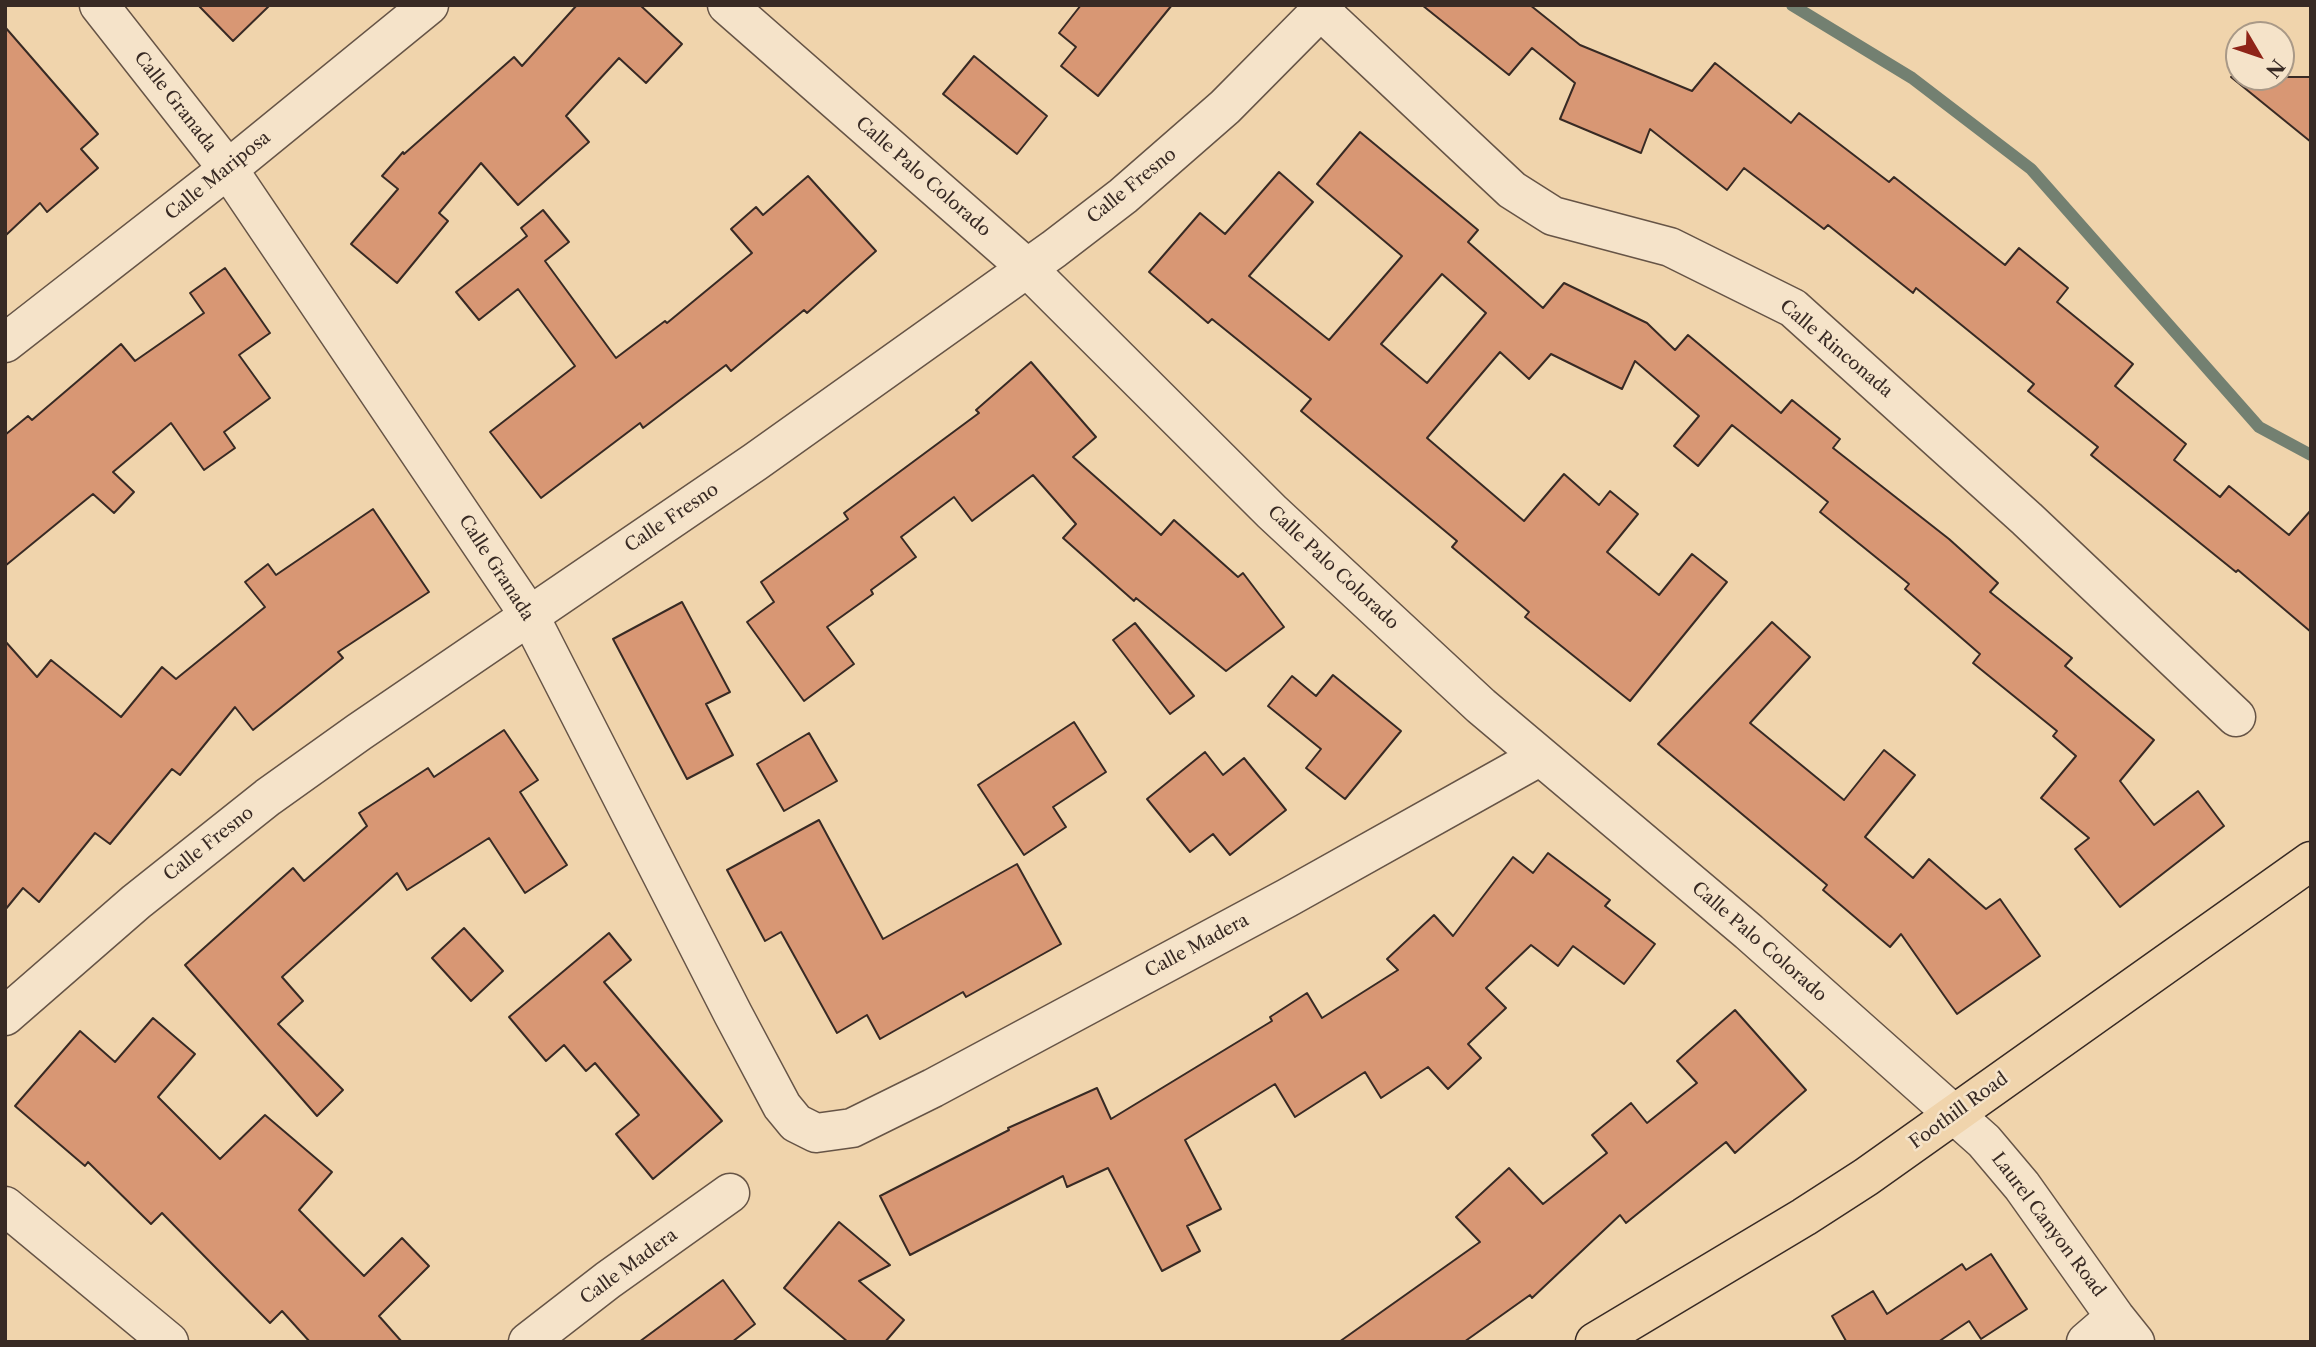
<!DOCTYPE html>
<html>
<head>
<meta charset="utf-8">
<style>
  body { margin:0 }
  #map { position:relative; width:2316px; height:1347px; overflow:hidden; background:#f0d4ac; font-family:"Libre Caslon Text",serif }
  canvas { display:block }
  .frame { position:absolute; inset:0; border:7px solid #382a24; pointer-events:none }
  .north { position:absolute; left:2225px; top:21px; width:70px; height:70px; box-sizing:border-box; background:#f5e3c9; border:2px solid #a99987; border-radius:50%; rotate:129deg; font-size:19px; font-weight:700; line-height:28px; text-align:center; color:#382a24 }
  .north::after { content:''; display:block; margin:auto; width:24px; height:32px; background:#8f2418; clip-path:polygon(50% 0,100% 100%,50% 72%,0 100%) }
</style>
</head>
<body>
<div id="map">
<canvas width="2316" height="1347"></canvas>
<div class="frame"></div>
<div class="north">N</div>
</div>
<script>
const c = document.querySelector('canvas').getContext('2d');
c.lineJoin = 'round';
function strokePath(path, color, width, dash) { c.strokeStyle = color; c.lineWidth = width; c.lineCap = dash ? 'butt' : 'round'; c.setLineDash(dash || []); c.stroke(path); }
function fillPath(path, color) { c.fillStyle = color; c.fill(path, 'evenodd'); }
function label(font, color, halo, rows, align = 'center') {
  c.font = font + ' "Libre Caslon Text",serif'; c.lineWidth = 5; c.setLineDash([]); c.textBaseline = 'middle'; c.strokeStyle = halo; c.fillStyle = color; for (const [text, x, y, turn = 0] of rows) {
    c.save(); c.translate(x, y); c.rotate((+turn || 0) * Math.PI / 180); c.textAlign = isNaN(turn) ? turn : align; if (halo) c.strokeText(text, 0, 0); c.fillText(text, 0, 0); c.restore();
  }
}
const stream = new Path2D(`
  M 1792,5 L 1912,78 L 2031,169 L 2259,427 L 2311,455`);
const building = new Path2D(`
  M 198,5 L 270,5 L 233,41 Z
  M 577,5 L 640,5 L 682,44 L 646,83 L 619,58 L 566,116 L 589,142 L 518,205 L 481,163 L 439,213 L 448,221 L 397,283 L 351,244 L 398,189 L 382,176 L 403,152 L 404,154 L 514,57 L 522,66 Z
  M 1081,5 L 1172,5 L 1098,96 L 1061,66 L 1076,47 L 1059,33 Z
  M 1422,5 L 1530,5 L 1580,45 L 1692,91 L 1715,63 L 1791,123 L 1799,113 L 1889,182 L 1894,177 L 2005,265 L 2019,248 L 2068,288 L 2057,302 L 2133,364 L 2115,386 L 2186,444 L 2174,460 L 2220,497 L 2229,486 L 2289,535 L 2311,510 L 2311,632 L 2238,570 L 2236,572 L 2091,455 L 2098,447 L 2028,391 L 2034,384 L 1916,288 L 1913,293 L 1828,225 L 1824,229 L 1744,168 L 1727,190 L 1650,129 L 1641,153 L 1560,119 L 1575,83 L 1532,48 L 1509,75 Z
  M 5,27 L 98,134 L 81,149 L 98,168 L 47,212 L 40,203 L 5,236 Z
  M 974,56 L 1047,116 L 1017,154 L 943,94 Z
  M 2231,77 L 2311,77 L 2311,142 Z
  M 1360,132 L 1478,230 L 1468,242 L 1543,308 L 1564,283 L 1647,323 L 1675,350 L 1688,335 L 1781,413 L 1792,400 L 1840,439 L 1833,448 L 1949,539 L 1998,583 L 1990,592 L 2072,658 L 2065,666 L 2154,740 L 2120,781 L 2154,825 L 2198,791 L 2224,826 L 2120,907 L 2075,849 L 2089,838 L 2041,798 L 2076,756 L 2053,736 L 2057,731 L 1973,663 L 1980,654 L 1905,589 L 1909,584 L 1820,512 L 1828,502 L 1732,425 L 1698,466 L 1674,446 L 1699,416 L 1635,361 L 1622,389 L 1551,354 L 1529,379 L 1500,352 L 1427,438 L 1524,521 L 1564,474 L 1599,505 L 1610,491 L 1638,514 L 1607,552 L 1659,595 L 1692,554 L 1727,582 L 1630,701 L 1525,617 L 1529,612 L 1452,547 L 1457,541 L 1301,411 L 1311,399 L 1212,319 L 1208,323 L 1149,272 L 1200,213 L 1225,234 L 1279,172 L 1313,202 L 1249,276 L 1329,340 L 1402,256 L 1317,184 ZM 1442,274 L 1486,313 L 1427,383 L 1381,344 Z
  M 808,176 L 876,251 L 807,313 L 804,310 L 731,371 L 726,365 L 643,428 L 640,423 L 541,498 L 490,432 L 575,366 L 518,289 L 479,320 L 456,292 L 527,236 L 521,228 L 543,210 L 569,242 L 545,261 L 616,358 L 665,321 L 667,323 L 752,253 L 731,229 L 756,207 L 763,215 Z
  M 225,268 L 270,333 L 239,355 L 270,398 L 224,432 L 235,448 L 204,470 L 171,423 L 113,472 L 134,492 L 114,513 L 93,494 L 5,566 L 5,435 L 28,416 L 32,420 L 121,344 L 135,361 L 204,313 L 190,293 Z
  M 1031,362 L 1096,437 L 1073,457 L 1161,535 L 1174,520 L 1238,577 L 1243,573 L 1284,627 L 1226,671 L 1136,598 L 1134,601 L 1063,538 L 1076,524 L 1033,475 L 972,521 L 954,497 L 901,537 L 916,557 L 871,590 L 873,594 L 827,627 L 854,664 L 804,701 L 747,622 L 774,602 L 761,582 L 848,519 L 844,513 L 979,413 L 976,410 Z
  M 373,509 L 429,592 L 338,652 L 343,658 L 253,730 L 235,707 L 180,775 L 172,769 L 110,844 L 95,833 L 39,902 L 23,888 L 5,910 L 5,641 L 37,677 L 51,660 L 121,717 L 162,667 L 176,679 L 265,607 L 245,582 L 268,564 L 276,575 Z
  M 682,602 L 730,692 L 706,704 L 733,755 L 687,779 L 613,639 Z
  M 1772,622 L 1810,657 L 1750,723 L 1844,800 L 1884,750 L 1915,775 L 1865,837 L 1913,878 L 1929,859 L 1986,909 L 2000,899 L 2040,956 L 1957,1014 L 1901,934 L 1890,947 L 1823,890 L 1827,885 L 1658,744 Z
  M 1135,623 L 1194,696 L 1170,714 L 1113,640 Z
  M 1333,675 L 1401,731 L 1345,799 L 1306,768 L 1321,749 L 1268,706 L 1292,676 L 1316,696 Z
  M 1074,722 L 1106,772 L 1053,807 L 1066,827 L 1024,855 L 978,785 Z
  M 504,730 L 538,780 L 520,792 L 567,865 L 525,893 L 489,838 L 407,890 L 397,873 L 282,977 L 303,1001 L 278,1024 L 343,1090 L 317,1116 L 185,965 L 293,868 L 304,881 L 367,826 L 359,813 L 428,768 L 434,777 Z
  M 809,733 L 837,781 L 784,811 L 757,764 Z
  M 1205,752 L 1223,775 L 1244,758 L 1286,810 L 1230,855 L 1213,834 L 1190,852 L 1147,799 Z
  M 819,820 L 883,939 L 1017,864 L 1061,944 L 966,997 L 963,992 L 880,1039 L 867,1015 L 837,1033 L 781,932 L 765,941 L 727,870 Z
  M 1548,853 L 1610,900 L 1605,906 L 1655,944 L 1624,984 L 1573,946 L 1558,966 L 1531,945 L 1486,988 L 1506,1008 L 1468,1044 L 1481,1058 L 1448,1089 L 1428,1067 L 1381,1098 L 1365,1072 L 1295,1117 L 1275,1084 L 1185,1140 L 1221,1209 L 1187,1226 L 1200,1251 L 1162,1271 L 1108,1168 L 1067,1187 L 1063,1176 L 910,1255 L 880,1196 L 1009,1130 L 1008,1128 L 1097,1088 L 1111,1119 L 1272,1021 L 1270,1017 L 1307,993 L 1322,1018 L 1398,970 L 1387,959 L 1434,915 L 1453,936 L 1513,857 L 1533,873 Z
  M 464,928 L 503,971 L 471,1001 L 432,958 Z
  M 609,933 L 631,960 L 604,982 L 722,1121 L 653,1179 L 616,1134 L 639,1115 L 595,1063 L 586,1071 L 564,1045 L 546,1061 L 509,1017 Z
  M 1735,1010 L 1806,1090 L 1735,1153 L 1726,1142 L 1626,1223 L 1620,1215 L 1532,1298 L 1530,1295 L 1464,1342 L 1339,1342 L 1480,1242 L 1456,1217 L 1509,1168 L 1543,1204 L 1607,1153 L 1592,1135 L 1631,1103 L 1647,1123 L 1697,1083 L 1677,1061 Z
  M 153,1018 L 195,1054 L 158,1097 L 220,1159 L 265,1115 L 332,1172 L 299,1210 L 364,1276 L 402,1238 L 429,1266 L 379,1316 L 402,1342 L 310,1342 L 282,1311 L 270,1323 L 162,1213 L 151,1224 L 88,1162 L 85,1166 L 15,1106 L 80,1031 L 115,1062 Z
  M 839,1222 L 890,1265 L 859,1281 L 904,1320 L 885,1342 L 848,1342 L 784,1288 Z
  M 1991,1254 L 2027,1309 L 1981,1339 L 1969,1321 L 1938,1342 L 1844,1342 L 1846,1341 L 1832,1316 L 1873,1291 L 1887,1314 L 1962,1264 L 1966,1270 Z
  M 723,1280 L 755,1324 L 732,1342 L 639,1342 Z`);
const minor = new Path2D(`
  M 99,5 L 228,169 L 529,615 L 733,1014 L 782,1106 L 796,1123 L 816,1133 L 852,1128 L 933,1088 L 1287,898 L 1539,757
  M 727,5 L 1026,267 L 1272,512 L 1481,706 L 1749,932 L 1984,1141 L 2022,1186 L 2115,1317 L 2135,1342
  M 1321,11 L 1512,190 L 1553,216 L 1670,247 L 1793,308 L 2027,519 L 2236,717
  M 5,343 L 228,169 L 429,5
  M 5,1016 L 136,902 L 268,797 L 359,732 L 755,462 L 1054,249 L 1123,196 L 1225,107 L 1326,5
  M 5,1206 L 169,1342
  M 528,1342 L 608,1280 L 730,1193
  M 2086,1342 L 2115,1317`);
const major = new Path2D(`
  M 1595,1342 L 1804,1217 L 1866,1177 L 2311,861`);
const streetNames = [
  ["Calle Granada",175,102,52],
  ["Calle Mariposa",218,176,-39],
  ["Calle Palo Colorado",923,177,41],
  ["Calle Fresno",1132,186,-39],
  ["Calle Rinconada",1836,349,40],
  ["Calle Fresno",672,518,-34],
  ["Calle Granada",496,568,57],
  ["Calle Palo Colorado",1333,568,43],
  ["Calle Fresno",209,844,-38],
  ["Calle Palo Colorado",1759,942,41],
  ["Calle Madera",1197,946,-28],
  ["Foothill Road",1959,1111,-36],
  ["Laurel Canyon Road",2048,1225,53],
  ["Calle Madera",629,1267,-36]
];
strokePath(stream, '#738071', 12);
fillPath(building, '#d89774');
strokePath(building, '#382a24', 2);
strokePath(minor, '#665446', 41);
strokePath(major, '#382a24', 41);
strokePath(minor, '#f5e3c9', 38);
strokePath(major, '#f0d4ac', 38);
label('18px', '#382a24', '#f5e3c9', streetNames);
</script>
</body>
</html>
